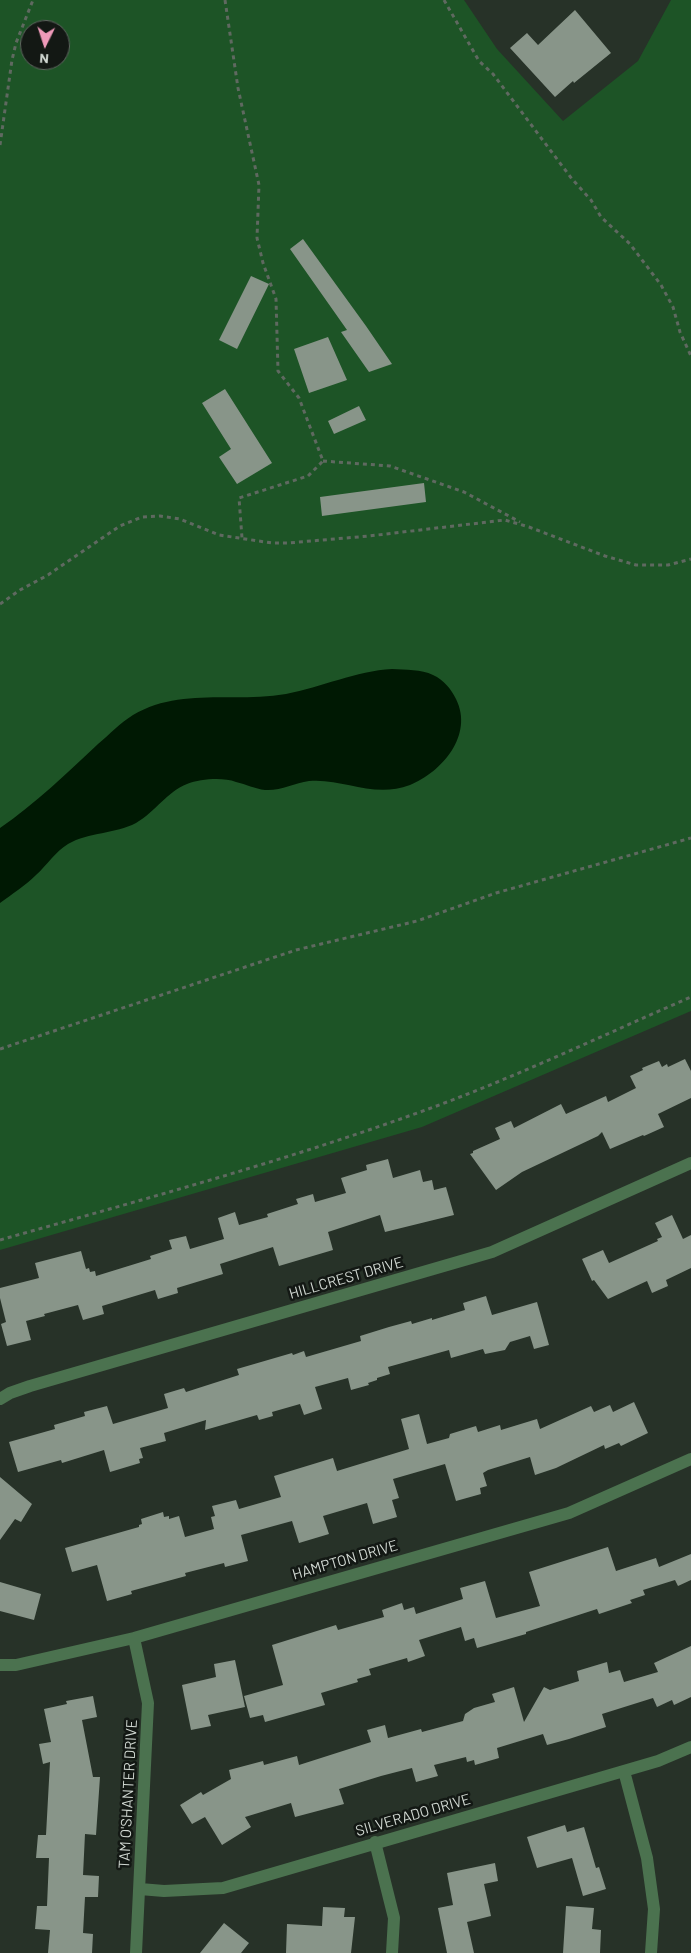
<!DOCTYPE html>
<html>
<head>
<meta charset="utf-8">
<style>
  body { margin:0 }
  #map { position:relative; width:691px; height:1953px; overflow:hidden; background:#273228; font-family:Barlow,sans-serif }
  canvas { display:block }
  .north { position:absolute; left:20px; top:20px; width:50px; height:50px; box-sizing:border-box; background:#131814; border:1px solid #5f6560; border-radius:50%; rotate:184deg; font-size:14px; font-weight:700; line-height:20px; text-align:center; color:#d1d8d2 }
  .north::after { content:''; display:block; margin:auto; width:18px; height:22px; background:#ef9ab9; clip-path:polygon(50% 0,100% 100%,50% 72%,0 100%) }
</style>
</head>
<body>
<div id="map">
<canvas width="691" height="1953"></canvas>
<div class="north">N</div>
</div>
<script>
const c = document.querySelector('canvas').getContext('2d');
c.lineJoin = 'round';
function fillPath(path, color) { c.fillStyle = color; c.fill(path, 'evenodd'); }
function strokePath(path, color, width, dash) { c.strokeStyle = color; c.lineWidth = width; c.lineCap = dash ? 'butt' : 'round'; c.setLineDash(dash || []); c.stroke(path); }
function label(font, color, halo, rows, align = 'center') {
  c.font = font + ' Barlow,sans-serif'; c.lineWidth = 5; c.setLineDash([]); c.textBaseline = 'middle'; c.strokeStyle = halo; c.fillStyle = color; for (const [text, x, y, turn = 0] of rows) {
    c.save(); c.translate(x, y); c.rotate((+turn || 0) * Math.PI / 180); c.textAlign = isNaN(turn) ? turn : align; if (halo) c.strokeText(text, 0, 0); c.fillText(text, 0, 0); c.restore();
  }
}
const green = new Path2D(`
  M 0,0 L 464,0 L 497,49 L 563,121 L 638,61 L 671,0 L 691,0 L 691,1011 L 422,1127 L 0,1250 ZM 30,30 L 60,30 L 60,60 L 30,60 Z`);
const water = new Path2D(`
  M 392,669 C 406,670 421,669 433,675 C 444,680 451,689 456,699 C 474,735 442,772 410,785 C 373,799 344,778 309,781 C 294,783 281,791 265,790 C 255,789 246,784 236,782 C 222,777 201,779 187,784 C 168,791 155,812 136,823 C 115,834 89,832 68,844 C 55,852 47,865 36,875 C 25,886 12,894 0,903 L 0,828 C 35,804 67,773 98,744 C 110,734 120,723 133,715 C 180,687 235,703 286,694 C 322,687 356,671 392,669 Z`);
const building = new Path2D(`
  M 575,10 L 611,53 L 574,83 L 573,81 L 555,97 L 510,48 L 527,33 L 538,45 Z
  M 303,239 L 366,326 L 392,364 L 369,372 L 341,332 L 347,330 L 290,249 Z
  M 251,276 L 269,284 L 237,349 L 219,340 Z
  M 328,337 L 347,380 L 309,393 L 294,349 Z
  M 225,389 L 272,463 L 237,484 L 219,457 L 231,449 L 202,403 Z
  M 359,406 L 366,420 L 334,434 L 328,421 Z
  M 424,483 L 426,502 L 322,516 L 320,497 Z
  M 685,1059 L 691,1071 L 691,1098 L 658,1114 L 664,1127 L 644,1136 L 643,1135 L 610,1149 L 602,1132 L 598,1136 L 522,1172 L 496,1190 L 470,1154 L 473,1153 L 473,1151 L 500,1139 L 495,1128 L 511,1121 L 514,1128 L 561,1104 L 566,1114 L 606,1096 L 608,1102 L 636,1088 L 630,1076 L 643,1070 L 642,1068 L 659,1061 L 662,1067 L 667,1064 L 668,1067 Z
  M 388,1159 L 393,1178 L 420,1170 L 423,1182 L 432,1180 L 434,1190 L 446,1187 L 454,1215 L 385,1232 L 380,1215 L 328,1232 L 333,1250 L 279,1266 L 273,1247 L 220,1264 L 223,1274 L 177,1288 L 178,1293 L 158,1299 L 155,1290 L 102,1306 L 104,1314 L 83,1320 L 78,1305 L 44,1314 L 45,1316 L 26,1321 L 31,1340 L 7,1346 L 1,1324 L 6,1322 L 0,1298 L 0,1288 L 39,1278 L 35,1263 L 81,1251 L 86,1269 L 89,1268 L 90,1272 L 95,1271 L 96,1276 L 151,1259 L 150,1256 L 172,1249 L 169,1240 L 186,1236 L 190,1249 L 224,1239 L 218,1218 L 235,1212 L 239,1225 L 268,1217 L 267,1214 L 298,1204 L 296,1199 L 313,1194 L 315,1202 L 346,1193 L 341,1178 L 367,1170 L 366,1165 Z
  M 672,1215 L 683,1239 L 691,1235 L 691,1268 L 666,1280 L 668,1286 L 652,1293 L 647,1281 L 608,1299 L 594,1280 L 592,1281 L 582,1259 L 603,1250 L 609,1263 L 658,1241 L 657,1239 L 662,1237 L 655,1223 Z
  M 486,1296 L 492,1315 L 537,1302 L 549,1345 L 534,1349 L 530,1336 L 510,1342 L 505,1350 L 485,1354 L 483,1349 L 451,1358 L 449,1350 L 388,1367 L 390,1374 L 377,1378 L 377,1380 L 368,1383 L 369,1385 L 351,1390 L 348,1378 L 315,1387 L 322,1409 L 304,1415 L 300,1404 L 272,1412 L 273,1416 L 259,1420 L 257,1415 L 205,1430 L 206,1420 L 164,1433 L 166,1441 L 140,1448 L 143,1458 L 139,1459 L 140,1463 L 110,1472 L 104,1450 L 62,1463 L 61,1460 L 18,1472 L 9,1442 L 55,1429 L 54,1425 L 85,1416 L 84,1412 L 107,1406 L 113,1424 L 168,1408 L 164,1394 L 184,1388 L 186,1392 L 239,1375 L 237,1369 L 292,1353 L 293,1355 L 304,1351 L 306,1357 L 361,1341 L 360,1336 L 389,1327 L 411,1321 L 412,1324 L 432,1318 L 432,1320 L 465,1310 L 463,1303 Z
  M 634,1402 L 648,1433 L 621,1446 L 619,1443 L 605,1449 L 604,1445 L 556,1468 L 535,1475 L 530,1457 L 488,1470 L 483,1473 L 487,1486 L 480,1488 L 481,1494 L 456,1501 L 445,1464 L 393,1479 L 399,1498 L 392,1500 L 397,1517 L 373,1524 L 367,1503 L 323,1516 L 329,1534 L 299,1543 L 292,1521 L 241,1535 L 248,1561 L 225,1567 L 224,1563 L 185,1573 L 186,1576 L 131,1591 L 132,1594 L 107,1601 L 97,1565 L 72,1572 L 65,1548 L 139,1527 L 139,1525 L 142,1524 L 141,1519 L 163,1512 L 164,1517 L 169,1516 L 169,1519 L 179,1516 L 185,1537 L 214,1529 L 211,1517 L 215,1516 L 212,1506 L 236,1500 L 239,1509 L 281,1497 L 274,1476 L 333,1458 L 337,1471 L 409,1449 L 401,1419 L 419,1414 L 427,1444 L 449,1438 L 450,1434 L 476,1426 L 478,1432 L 500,1425 L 501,1430 L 537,1419 L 540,1429 L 591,1406 L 594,1412 L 610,1405 L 613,1412 Z
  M 0,1477 L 32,1504 L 21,1522 L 15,1519 L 0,1540 Z
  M 608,1547 L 616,1571 L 656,1558 L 659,1567 L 691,1554 L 691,1580 L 678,1586 L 675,1580 L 643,1590 L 645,1595 L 630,1600 L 632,1603 L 599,1614 L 597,1609 L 526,1632 L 526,1634 L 477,1648 L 474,1638 L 465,1641 L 461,1627 L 419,1640 L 425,1656 L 408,1662 L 407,1658 L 369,1669 L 371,1675 L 357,1679 L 358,1682 L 321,1693 L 325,1705 L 265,1722 L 263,1715 L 250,1718 L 244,1696 L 283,1685 L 272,1645 L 336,1625 L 338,1630 L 384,1617 L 382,1610 L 402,1603 L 404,1610 L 414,1607 L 416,1614 L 463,1599 L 460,1588 L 485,1581 L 496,1618 L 540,1606 L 529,1572 Z
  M 0,1582 L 41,1594 L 34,1620 L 0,1611 Z
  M 691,1646 L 691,1697 L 674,1705 L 672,1700 L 657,1707 L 653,1698 L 602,1714 L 606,1727 L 569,1739 L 547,1745 L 543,1734 L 497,1748 L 499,1758 L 475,1765 L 474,1760 L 467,1762 L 466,1757 L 434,1765 L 438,1776 L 416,1782 L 412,1768 L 381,1776 L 339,1789 L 344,1804 L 295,1817 L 291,1803 L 245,1817 L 251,1827 L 222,1845 L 205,1817 L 192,1824 L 180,1805 L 201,1792 L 203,1795 L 231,1779 L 229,1770 L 263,1761 L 264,1765 L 297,1756 L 299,1765 L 371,1742 L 367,1730 L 385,1725 L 388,1738 L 421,1729 L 422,1732 L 463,1721 L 465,1714 L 474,1708 L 495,1702 L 492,1694 L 514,1687 L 524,1722 L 544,1687 L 550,1690 L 579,1681 L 577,1671 L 607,1662 L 609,1673 L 620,1670 L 624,1682 L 658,1672 L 654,1663 Z
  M 235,1660 L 245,1707 L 208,1715 L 211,1726 L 191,1730 L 182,1685 L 216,1677 L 214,1664 Z
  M 93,1696 L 97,1717 L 82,1720 L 93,1777 L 100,1777 L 96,1835 L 85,1834 L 83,1875 L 99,1876 L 98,1897 L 85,1897 L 83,1933 L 93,1934 L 92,1953 L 48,1953 L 50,1930 L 35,1929 L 37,1906 L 47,1906 L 49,1858 L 36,1858 L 38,1835 L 46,1835 L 50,1762 L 43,1764 L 39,1744 L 51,1742 L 44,1709 L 67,1704 L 66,1701 Z
  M 565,1825 L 567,1832 L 584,1827 L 596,1868 L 599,1867 L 606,1889 L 583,1896 L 572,1858 L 537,1868 L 527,1837 Z
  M 495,1863 L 498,1881 L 484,1884 L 491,1916 L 467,1922 L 474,1953 L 447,1953 L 438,1908 L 453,1905 L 447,1873 Z
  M 566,1906 L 594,1908 L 592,1929 L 601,1930 L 600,1953 L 563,1953 Z
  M 323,1907 L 345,1908 L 344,1917 L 355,1917 L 351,1953 L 286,1953 L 287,1924 L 322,1926 Z
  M 224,1923 L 249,1943 L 241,1953 L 200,1953 Z`);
const path = new Path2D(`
  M 225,0 L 238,88 L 259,185 L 257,238 L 263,263 L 276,299 L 278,371 L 299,398 L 323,461 L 308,476 L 239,498 L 242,538
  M 444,0 L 479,61 L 493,74 L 572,179 L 591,200 L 601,217 L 630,244 L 661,285 L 673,307 L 680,332 L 691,356
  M 0,145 L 12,60 L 16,43 L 33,0
  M 323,461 L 390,466 L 464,492 L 520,522
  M 0,604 L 20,590 L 48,575 L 120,526 L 142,517 L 160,516 L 180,519 L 219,535 L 272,543 L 288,543 L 369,536 L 505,520 L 529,527 L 605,556 L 636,565 L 668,565 L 691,559
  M 0,1049 L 296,950 L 417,921 L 496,893 L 691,838
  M 0,1240 C 141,1200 282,1162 420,1112 C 512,1079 601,1036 691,997`);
const minor = new Path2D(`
  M 0,1399 L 10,1393 L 30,1386 L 492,1252 L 691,1163
  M 134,1638 L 148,1703 L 136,1953
  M 0,1665 L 16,1665 L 134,1638 L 569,1513 L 691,1459
  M 624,1771 L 647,1858 L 654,1909 L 651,1953
  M 375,1842 L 394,1918 L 392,1953
  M 140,1889 L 164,1891 L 223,1888 L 658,1761 L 691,1747`);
const streetNames = [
  ["HILLCREST DRIVE",346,1278,-16],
  ["HAMPTON DRIVE",345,1560,-16],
  ["TAM O'SHANTER DRIVE",128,1794,-87],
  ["SILVERADO DRIVE",413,1815,-16]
];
fillPath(green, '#1d5426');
fillPath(water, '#001903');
fillPath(building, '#889589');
strokePath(path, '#5f6960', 3, [4, 4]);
strokePath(minor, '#4b724f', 12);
label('15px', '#d1d8d2', '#131814', streetNames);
</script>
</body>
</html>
